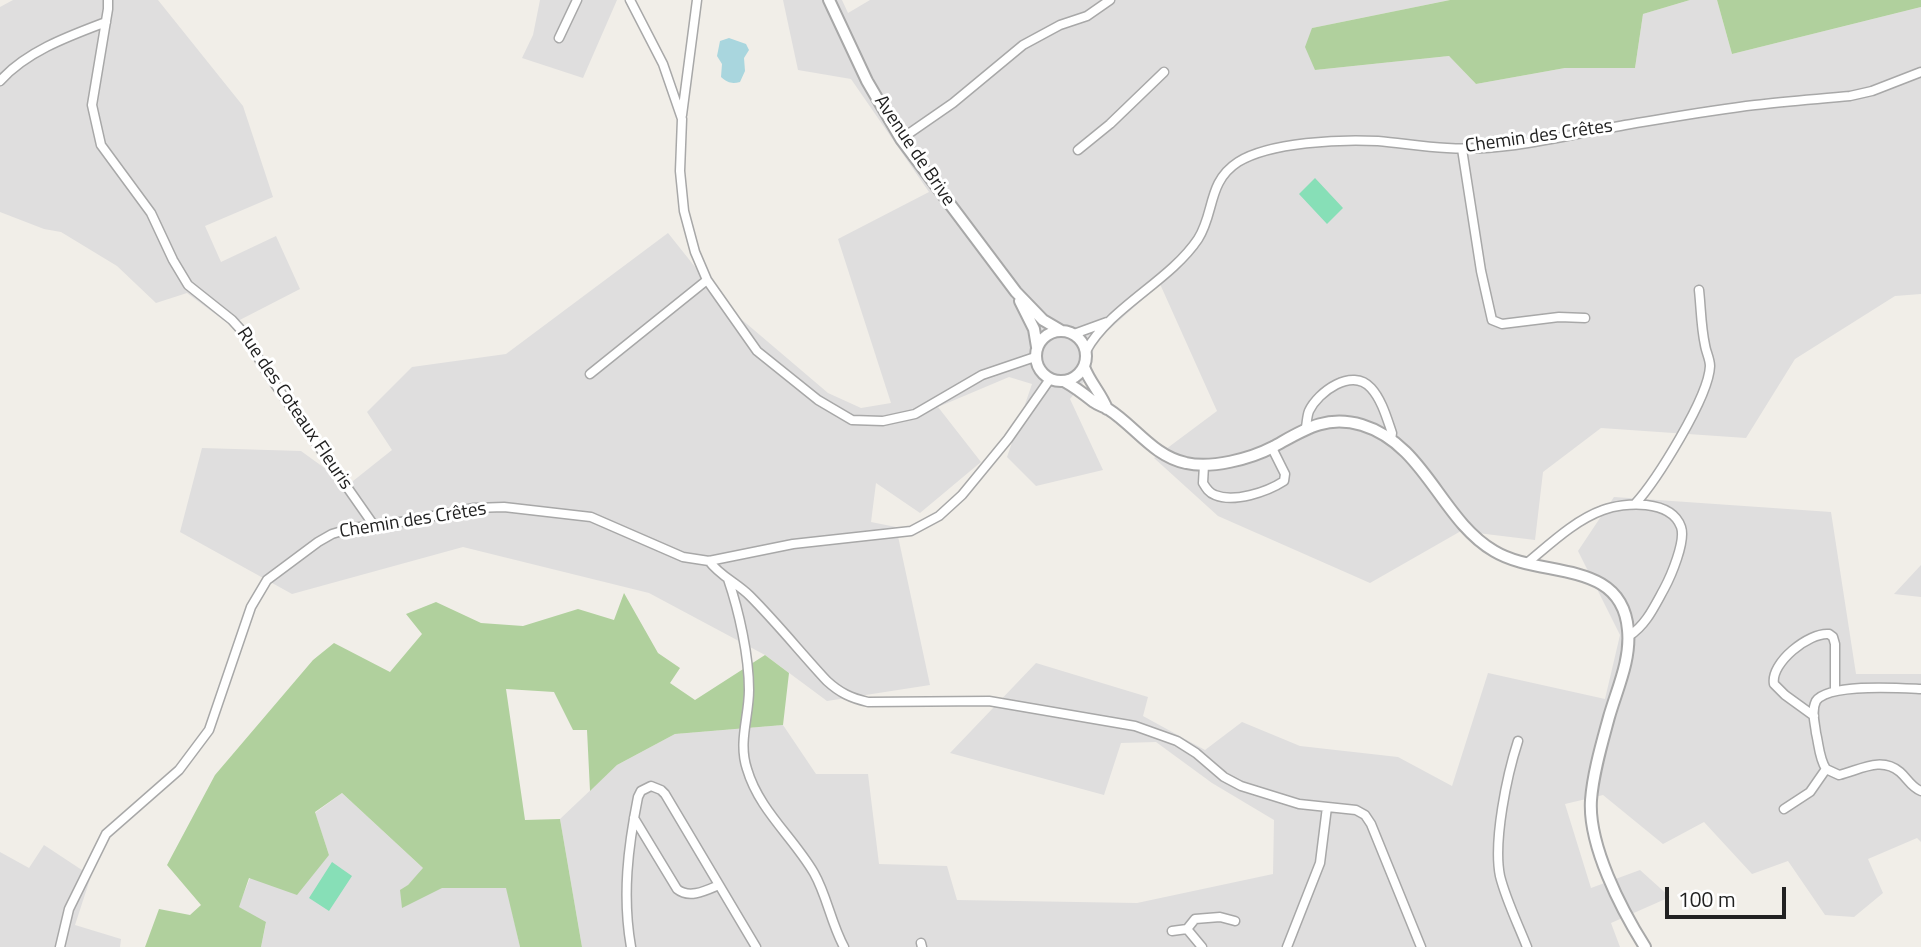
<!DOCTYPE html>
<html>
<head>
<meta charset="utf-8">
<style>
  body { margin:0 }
  #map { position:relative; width:1921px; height:947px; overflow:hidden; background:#f1eee8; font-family:"Titillium Web",sans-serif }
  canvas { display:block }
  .scale { position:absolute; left:1665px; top:887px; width:121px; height:32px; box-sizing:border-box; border:4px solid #212121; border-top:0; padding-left:9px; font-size:21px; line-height:24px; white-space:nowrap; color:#212121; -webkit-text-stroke:5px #fff; paint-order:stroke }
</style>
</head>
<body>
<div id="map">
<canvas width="1921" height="947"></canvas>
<div class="scale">100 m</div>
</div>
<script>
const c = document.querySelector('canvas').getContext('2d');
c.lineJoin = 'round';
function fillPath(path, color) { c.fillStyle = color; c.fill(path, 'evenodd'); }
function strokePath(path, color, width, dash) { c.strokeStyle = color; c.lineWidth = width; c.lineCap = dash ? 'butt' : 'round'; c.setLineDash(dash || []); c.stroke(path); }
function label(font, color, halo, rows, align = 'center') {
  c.font = font + ' "Titillium Web",sans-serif'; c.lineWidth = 6; c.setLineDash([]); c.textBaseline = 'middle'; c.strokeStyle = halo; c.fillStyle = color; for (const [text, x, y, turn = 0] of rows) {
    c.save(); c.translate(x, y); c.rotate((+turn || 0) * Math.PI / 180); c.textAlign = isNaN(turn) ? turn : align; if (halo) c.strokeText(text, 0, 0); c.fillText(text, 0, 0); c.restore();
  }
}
const residential = new Path2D(`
  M 13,0 L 158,0 L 243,106 L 273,197 L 205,226 L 221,262 L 276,236 L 300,289 L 230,325 L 187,293 L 156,303 L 117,266 L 61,232 L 44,229 L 0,212 L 0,7 Z
  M 540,0 L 617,0 L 583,78 L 522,58 L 533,35 Z
  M 783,0 L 842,0 L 848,13 L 870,0 L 1450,0 L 1312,28 L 1315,70 L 1449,56 L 1476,84 L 1565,68 L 1635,68 L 1643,14 L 1690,0 L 1717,0 L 1732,54 L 1921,7 L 1921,294 L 1895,296 L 1795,359 L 1746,438 L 1601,428 L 1543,472 L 1535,540 L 1461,531 L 1370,583 L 1218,516 L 1154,458 L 1217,411 L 1160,284 L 1094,343 L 1091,373 L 1070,399 L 1103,470 L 1036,486 L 1007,457 L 1032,384 L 1009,377 L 938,407 L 981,462 L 920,513 L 876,483 L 871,522 L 896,527 L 930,685 L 827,701 L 765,655 L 649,593 L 463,547 L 292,594 L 180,532 L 202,448 L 301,451 L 348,485 L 392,450 L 367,412 L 412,367 L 506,354 L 668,233 L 727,307 L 828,393 L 861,408 L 891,403 L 838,239 L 929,192 L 851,79 L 798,70 Z
  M 1614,497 L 1831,512 L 1856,674 L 1921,674 L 1921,842 L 1917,838 L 1868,859 L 1883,893 L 1854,917 L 1825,915 L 1788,861 L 1752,874 L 1704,822 L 1663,844 L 1603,795 L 1565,804 L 1591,888 L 1640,870 L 1670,897 L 1611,923 L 1620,947 L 582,947 L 560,819 L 617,765 L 675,734 L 783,725 L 816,774 L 868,774 L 879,864 L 947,866 L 957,900 L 1137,903 L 1273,874 L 1274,820 L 1212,783 L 1156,742 L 1121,743 L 1104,795 L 950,753 L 1036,663 L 1148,697 L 1143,716 L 1205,750 L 1242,722 L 1300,746 L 1398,757 L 1452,786 L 1488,673 L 1605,699 L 1620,635 L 1578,551 Z
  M 1921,565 L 1921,597 L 1894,594 Z
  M 342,793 L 424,869 L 408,885 L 507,888 L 520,947 L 261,947 L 266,923 L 238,907 L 250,878 L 329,855 L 315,813 Z
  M 44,845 L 91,876 L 75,925 L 121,939 L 120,947 L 0,947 L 0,852 L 29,868 Z`);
const forest = new Path2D(`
  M 1450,0 L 1690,0 L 1643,14 L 1635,68 L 1565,68 L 1476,84 L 1449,56 L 1315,70 L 1305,47 L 1312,28 Z
  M 1717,0 L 1921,0 L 1921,7 L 1732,54 Z
  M 624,593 L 658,653 L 680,668 L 670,683 L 695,700 L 765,655 L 789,673 L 783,725 L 675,734 L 617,765 L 590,791 L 587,730 L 573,730 L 554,692 L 506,689 L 525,820 L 560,819 L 582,947 L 520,947 L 506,888 L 442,888 L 402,908 L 400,890 L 408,885 L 423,868 L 342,793 L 315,812 L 329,855 L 297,895 L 249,878 L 239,907 L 266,922 L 261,947 L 145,947 L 159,909 L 190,915 L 201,905 L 167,865 L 215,775 L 313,660 L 334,643 L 390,672 L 422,634 L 406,614 L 436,602 L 481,623 L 523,626 L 578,609 L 614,620 Z`);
const pitch = new Path2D(`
  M 1315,178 L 1343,208 L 1327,224 L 1299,194 Z
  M 332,862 L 352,876 L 329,911 L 309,898 Z`);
const water = new Path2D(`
  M 729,38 L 746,44 L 749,50 L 744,58 L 745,71 L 740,82 C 732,84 728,83 721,77 L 722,64 L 717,56 L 720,41 Z`);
const minor = new Path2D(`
  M 108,0 L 108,9 L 92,105 L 101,145 L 151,213 L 173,260 L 188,285 L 232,320 L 242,331 L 268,374 L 375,527
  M 630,0 L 663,64 L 682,119 L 680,171 L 684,211 L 695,252 L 707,280 L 757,351 L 818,400 L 852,420 L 883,421 L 915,414 L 982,375 L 1035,357
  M 559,38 L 577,0
  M 0,81 C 27,51 69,36 106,22
  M 682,115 L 697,0
  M 901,139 L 953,103 L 1023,45 L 1060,25 L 1087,16 L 1110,0
  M 1462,149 L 1481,271 L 1492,320 L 1502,324 L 1559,317 L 1585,318
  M 1078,150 L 1110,124 L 1164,72
  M 1074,334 L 1107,322
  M 1086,351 C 1109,308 1170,281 1198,239 C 1215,213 1207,182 1238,162 C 1270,142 1341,139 1378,141 C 1401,143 1424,147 1447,148 C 1506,152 1567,135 1625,125 C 1668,118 1712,110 1755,105 C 1787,101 1819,99 1850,96 L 1872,91 L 1921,72
  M 590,374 L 707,280
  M 1306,427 C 1307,422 1307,416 1309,411 C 1318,392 1352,367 1371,388 C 1382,400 1387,419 1392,433 L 1391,440
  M 1204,465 L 1203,483 C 1206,488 1209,493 1215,495 C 1234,503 1267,492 1284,481 L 1285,474 L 1272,448
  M 1635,504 C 1656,481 1709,397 1710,366 C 1710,359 1706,352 1705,345 C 1701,327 1701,308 1699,290
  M 709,561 C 720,576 737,583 750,596 C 777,623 801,653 827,681 C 840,693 851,698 868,702 L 989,701 L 1135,726 L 1177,741 L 1196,753 L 1224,777 L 1241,786 L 1299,804 L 1356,810 L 1365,815 L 1371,824 L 1421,947
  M 1527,563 C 1550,544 1575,520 1603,510 C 1624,502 1671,499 1681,527 C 1686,541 1671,576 1664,589 C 1654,607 1646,625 1629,636
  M 728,579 C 739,611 749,656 749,690 C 749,717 738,742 747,769 C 759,810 793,837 814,873 C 827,896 831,923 844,947
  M 1921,689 C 1900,688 1829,683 1816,701 C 1811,711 1815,723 1816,733 C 1819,745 1819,758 1826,769 L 1839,775 C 1860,770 1881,756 1900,772 C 1908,779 1911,787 1921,791
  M 1814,716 L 1785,695 L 1774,684 C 1770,663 1809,632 1829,634 L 1833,637 L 1835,644 L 1835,691
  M 1518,741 C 1507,775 1493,841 1500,876 C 1506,900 1518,924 1527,947
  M 1784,809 L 1810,792 L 1826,769
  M 634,818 L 677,889 C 689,899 705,891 719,885
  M 1172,931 L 1187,929
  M 921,943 L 922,947
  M 60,947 L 69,909 L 106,834 L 179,770 L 209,730 L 251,607 L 267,580 L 318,542 L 332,534 L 352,528 L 408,521 L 474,508 L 504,507 L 591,517 L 683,557 L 709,561 L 793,544 L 911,531 L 939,516 L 962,495 L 1008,439 L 1050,379
  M 631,947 C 622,896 628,847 638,797 L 641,791 L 651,786 L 661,790 L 665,794 L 756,947
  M 1202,947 L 1187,929 L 1195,919 L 1220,917 L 1235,921
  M 1287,947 L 1320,863 L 1327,807`);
const tertiary = new Path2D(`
  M 829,0 L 867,81 L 901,139 L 1016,292 L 1043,320 L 1060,330
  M 1020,301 L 1034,329 L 1037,347
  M1036 356a25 25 0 1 1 50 0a25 25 0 1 1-50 0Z
  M 1084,367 C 1090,383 1101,393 1107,409
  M 1064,381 C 1075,387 1084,394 1094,402 C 1098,405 1103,406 1108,409 C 1135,426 1153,456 1186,463 C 1211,469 1250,459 1273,447 C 1302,431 1325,414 1362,425 C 1425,444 1441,520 1494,551 C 1540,579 1622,558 1628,630 C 1631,660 1617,689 1609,717 C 1602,743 1593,773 1591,800 C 1588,845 1621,909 1645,947`);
const streetNames = [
  ["Chemin des Crêtes",1539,137,-8],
  ["Avenue de Brive",914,151,56],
  ["Rue des Coteaux Fleuris",294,409,56],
  ["Chemin des Crêtes",413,521,-9]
];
fillPath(residential, '#dfdede');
fillPath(forest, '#b0d09d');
fillPath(pitch, '#87dfb7');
fillPath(water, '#a9d6de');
strokePath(minor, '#a8a8a8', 11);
strokePath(tertiary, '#a8a8a8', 14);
strokePath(minor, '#fff', 8);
strokePath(tertiary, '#fff', 10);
label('19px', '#212121', '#fff', streetNames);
</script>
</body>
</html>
